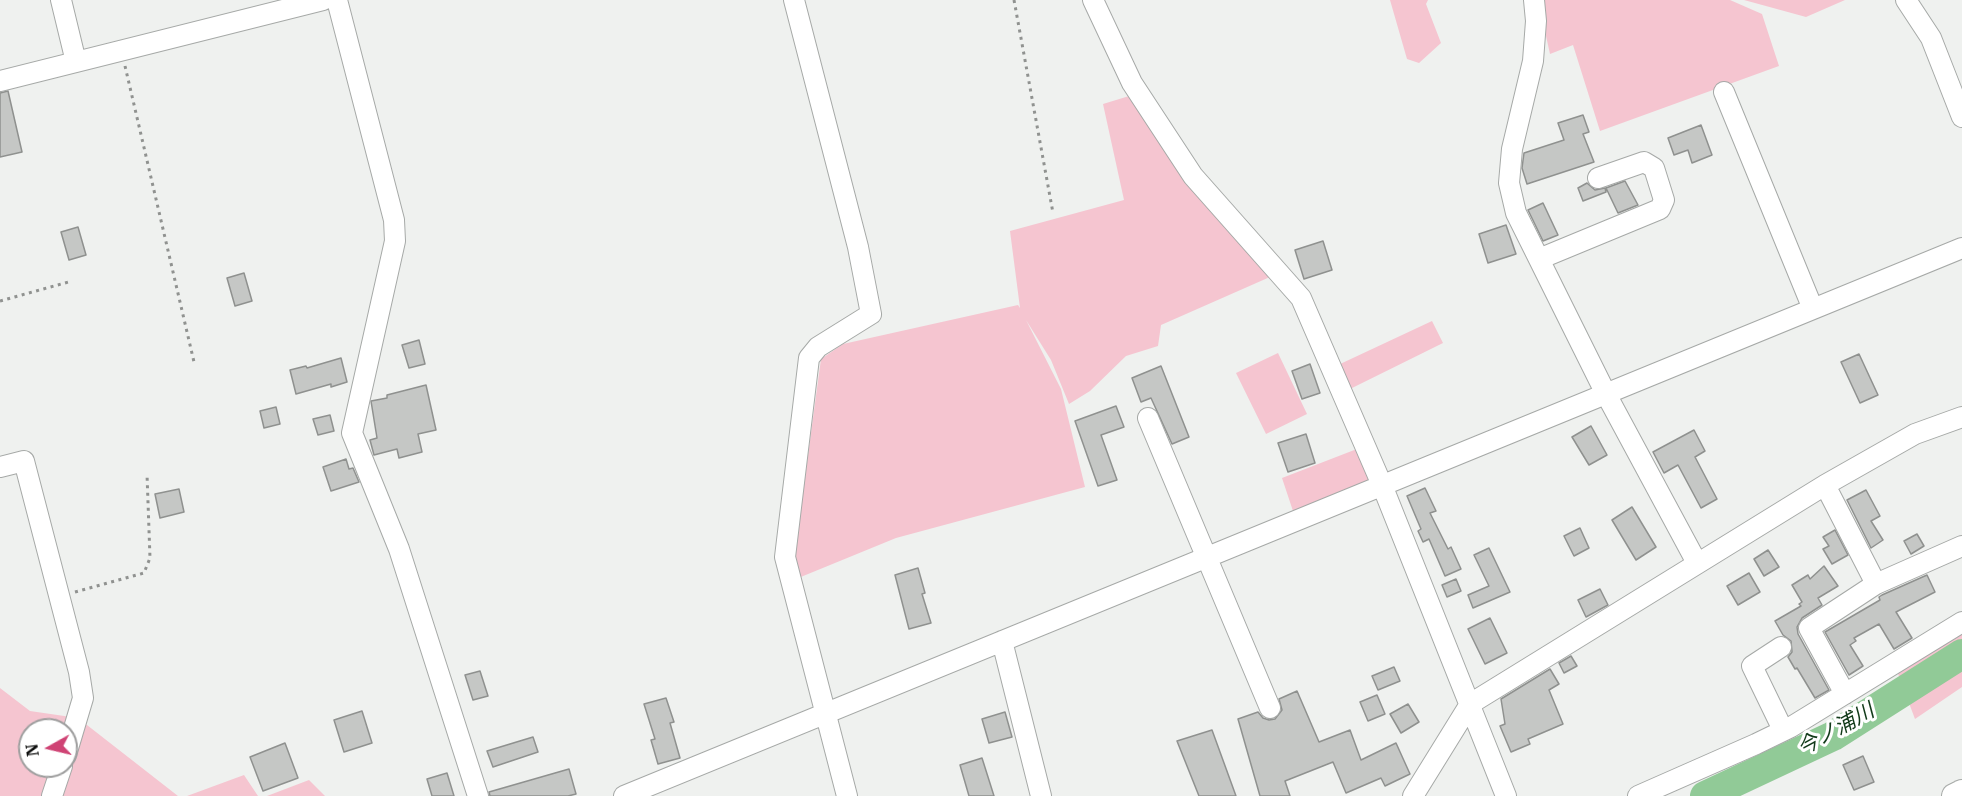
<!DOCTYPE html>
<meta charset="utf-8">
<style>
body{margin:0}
#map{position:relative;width:1962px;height:796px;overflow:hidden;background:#eff1ef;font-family:"IBM Plex Serif",serif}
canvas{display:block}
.north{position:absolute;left:18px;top:718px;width:60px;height:60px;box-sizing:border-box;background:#fff;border:2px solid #9e9e9e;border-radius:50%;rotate:262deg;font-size:16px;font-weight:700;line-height:24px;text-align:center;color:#0c0d0c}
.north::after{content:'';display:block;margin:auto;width:21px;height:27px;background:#cf4374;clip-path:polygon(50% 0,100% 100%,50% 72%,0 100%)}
</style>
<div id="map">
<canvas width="1962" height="796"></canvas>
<div class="north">N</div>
</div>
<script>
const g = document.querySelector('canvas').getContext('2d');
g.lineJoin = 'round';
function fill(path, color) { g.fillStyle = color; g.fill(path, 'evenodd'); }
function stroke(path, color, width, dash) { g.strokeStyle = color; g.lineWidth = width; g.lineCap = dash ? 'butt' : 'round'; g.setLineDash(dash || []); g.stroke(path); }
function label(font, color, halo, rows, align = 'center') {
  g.font = font + ' "IBM Plex Serif","Noto Sans JP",serif'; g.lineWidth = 6; g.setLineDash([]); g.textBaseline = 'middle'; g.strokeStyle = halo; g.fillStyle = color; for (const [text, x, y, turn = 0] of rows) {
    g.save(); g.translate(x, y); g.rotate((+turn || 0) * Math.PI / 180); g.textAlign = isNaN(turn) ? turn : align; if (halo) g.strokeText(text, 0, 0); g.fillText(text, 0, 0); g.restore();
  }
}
fill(new Path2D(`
 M1390 0H1428L1426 4 1441 43 1419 63 1407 59Z
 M1538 0H1730L1762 14 1779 66 1600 131 1573 45 1550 54Z
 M1744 0H1845L1806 17Z
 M1139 93 1279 273 1161 325 1158 346 1126 356 1090 391 1069 404 1051 360 1026 320 1061 389 1085 487 896 538 791 581 821 359 843 344 1018 305 1020 308 1010 231 1124 200 1103 104Z
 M1432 321 1443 343 1348 390 1338 365Z
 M1278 353 1307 414 1266 434 1236 373Z
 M1362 447 1378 484 1295 517 1282 478Z
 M1962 623V687L1915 719 1894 663Z
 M0 688 30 711 78 718 178 796H0ZM30 730H66V766H30Z
 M244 775 258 796H187Z
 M309 780 325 796H267Z`), '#f5c5d0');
stroke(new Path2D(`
 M1705 796 1833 736 1962 654`), '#91ca97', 30);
const building = new Path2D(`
 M8 91 22 152 0 157V93Z
 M1583 115 1589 132 1583 134 1594 162 1527 184 1522 168 1524 153 1564 140 1558 123Z
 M1701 125 1712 155 1692 163 1688 150 1674 155 1668 138Z
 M1625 181 1638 205 1618 213 1606 188Z
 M1587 183 1595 190 1605 188 1606 192 1583 201 1578 188Z
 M1543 203 1558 235 1543 241 1528 210Z
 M1506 225 1516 254 1488 263 1479 234Z
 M78 227 86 255 69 260 61 232Z
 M1323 241 1332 270 1304 279 1295 250Z
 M244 273 252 301 235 306 227 278Z
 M419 340 425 364 409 368 402 345Z
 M1859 354 1878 395 1860 403 1841 362Z
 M341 358 347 382 331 387V384L296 394 290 370 306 366 307 368Z
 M1310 364 1320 393 1302 399 1292 371Z
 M1161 366 1189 437 1172 444 1151 398 1141 402 1132 378Z
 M426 385 436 430 418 434 422 452 399 458 397 449 374 455 370 440 377 438 371 401 387 398V395Z
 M1116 406 1124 427 1101 435 1117 480 1098 486 1075 421Z
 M276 407 280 424 264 428 260 411Z
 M330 415 334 431 318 435 313 419Z
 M1591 426 1607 455 1589 465 1572 437Z
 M1694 430 1705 451 1695 457 1717 499 1701 508 1678 465 1664 473 1653 452Z
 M1306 434 1315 463 1288 472 1278 443Z
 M346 459 349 469 353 468 359 482 331 491 323 467Z
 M1425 488 1436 511 1430 513 1448 549 1451 547 1461 569 1445 576 1429 539 1423 542 1418 531 1421 529 1407 496Z
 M179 489 184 512 160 518 155 494Z
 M1866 490 1880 516 1871 521 1883 540 1871 548 1847 500Z
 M1632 507 1656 547 1636 560 1612 520Z
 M1580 528 1589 548 1574 556 1564 536Z
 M1835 530 1848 555 1832 564 1823 549 1829 546 1823 537Z
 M1917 534 1924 546 1911 554 1904 541Z
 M1489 548 1510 592 1473 608 1468 595 1489 586 1474 555Z
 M1768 550 1779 567 1764 576 1754 559Z
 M1824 566 1838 586 1818 598 1822 605 1802 618 1797 627 1798 634 1829 690 1815 698 1797 668 1795 669 1788 657 1792 652 1791 641 1783 635 1775 621 1801 606 1799 604 1802 602 1792 585 1808 575 1810 579Z
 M918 568 925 593 922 594 931 623 909 629 895 575Z
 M1749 573 1760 592 1738 605 1727 586Z
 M1927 575 1935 592 1896 612 1912 638 1894 649 1879 624 1854 638 1856 641 1850 645 1863 666 1849 675 1825 632 1880 600 1879 597 1882 595Z
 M1456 579 1461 591 1447 597 1442 585Z
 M1600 589 1608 605 1586 617 1578 600Z
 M1490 618 1507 653 1485 664 1468 629Z
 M1571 656 1577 666 1564 673 1559 663Z
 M1394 667 1400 681 1378 690 1372 676Z
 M1550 669 1559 684 1549 690 1563 724 1528 739 1530 744 1511 752 1500 726 1505 724 1501 699Z
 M480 671 488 696 473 700 465 675Z
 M1297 691 1319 742 1350 730 1361 760 1396 743 1410 774 1385 786 1381 778 1346 793 1333 762 1285 781 1290 796H1260L1238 719 1258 712 1263 718 1269 720 1275 719 1282 710 1279 699Z
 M1377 695 1385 714 1368 721 1360 702Z
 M666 698 674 722 670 723 680 758 658 764 651 740 655 739 644 704Z
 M1408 704 1419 722 1401 733 1390 714Z
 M362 711 372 743 344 752 334 720Z
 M1005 712 1012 737 989 743 982 719Z
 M1212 730 1236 796H1199L1177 741Z
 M533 737 538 752 493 767 487 751Z
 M285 743 298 778 263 791 250 757Z
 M1863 756 1874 782 1854 790 1843 765Z
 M982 758 994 796H969L960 765Z
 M569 769 576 794 568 796H490L489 792Z
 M447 773 454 796H432L427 779Z`);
fill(building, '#c5c7c5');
stroke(building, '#8f918f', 1.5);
const minor = new Path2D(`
 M61 0 76 62
 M337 0 394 220 395 241 352 433 399 549 478 796
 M794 0 858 247 871 314 818 347 809 358 785 557 847 796
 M1093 0 1132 83 1193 176 1301 298 1382 485 1506 796
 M1534 0 1536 21 1533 61 1512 149 1509 183 1516 213 1606 394 1697 563
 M1906 0 1931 38 1962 117
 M0 81 323 0
 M1724 92 1813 309
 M1539 259 1660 209 1664 200 1654 168 1644 162 1598 178
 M1148 418 1270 708
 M0 467 24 461 79 672 83 698 66 755
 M1825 485 1876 584
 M1002 641 1041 796
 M1781 647 1752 666 1783 730
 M1845 694 1809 628 1876 584 1962 546
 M52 796 62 766
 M624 796 1962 248
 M1413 796 1470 704 1825 485 1915 434 1962 417
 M1638 796 1756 744 1791 727 1962 622`);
const major = new Path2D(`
 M1954 796 1962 792`);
stroke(minor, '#a6a9a7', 22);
stroke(major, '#a6a9a7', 26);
stroke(new Path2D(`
 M1014 0 1053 213
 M125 66 194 362
 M0 301 72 281
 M75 592 144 573 150 558 147 474`), '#909290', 3, [3, 4.5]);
stroke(minor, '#fff', 20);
stroke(major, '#fff', 24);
label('italic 21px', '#113a19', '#fff', [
 ["今ノ浦川",1836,730,-29]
]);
</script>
